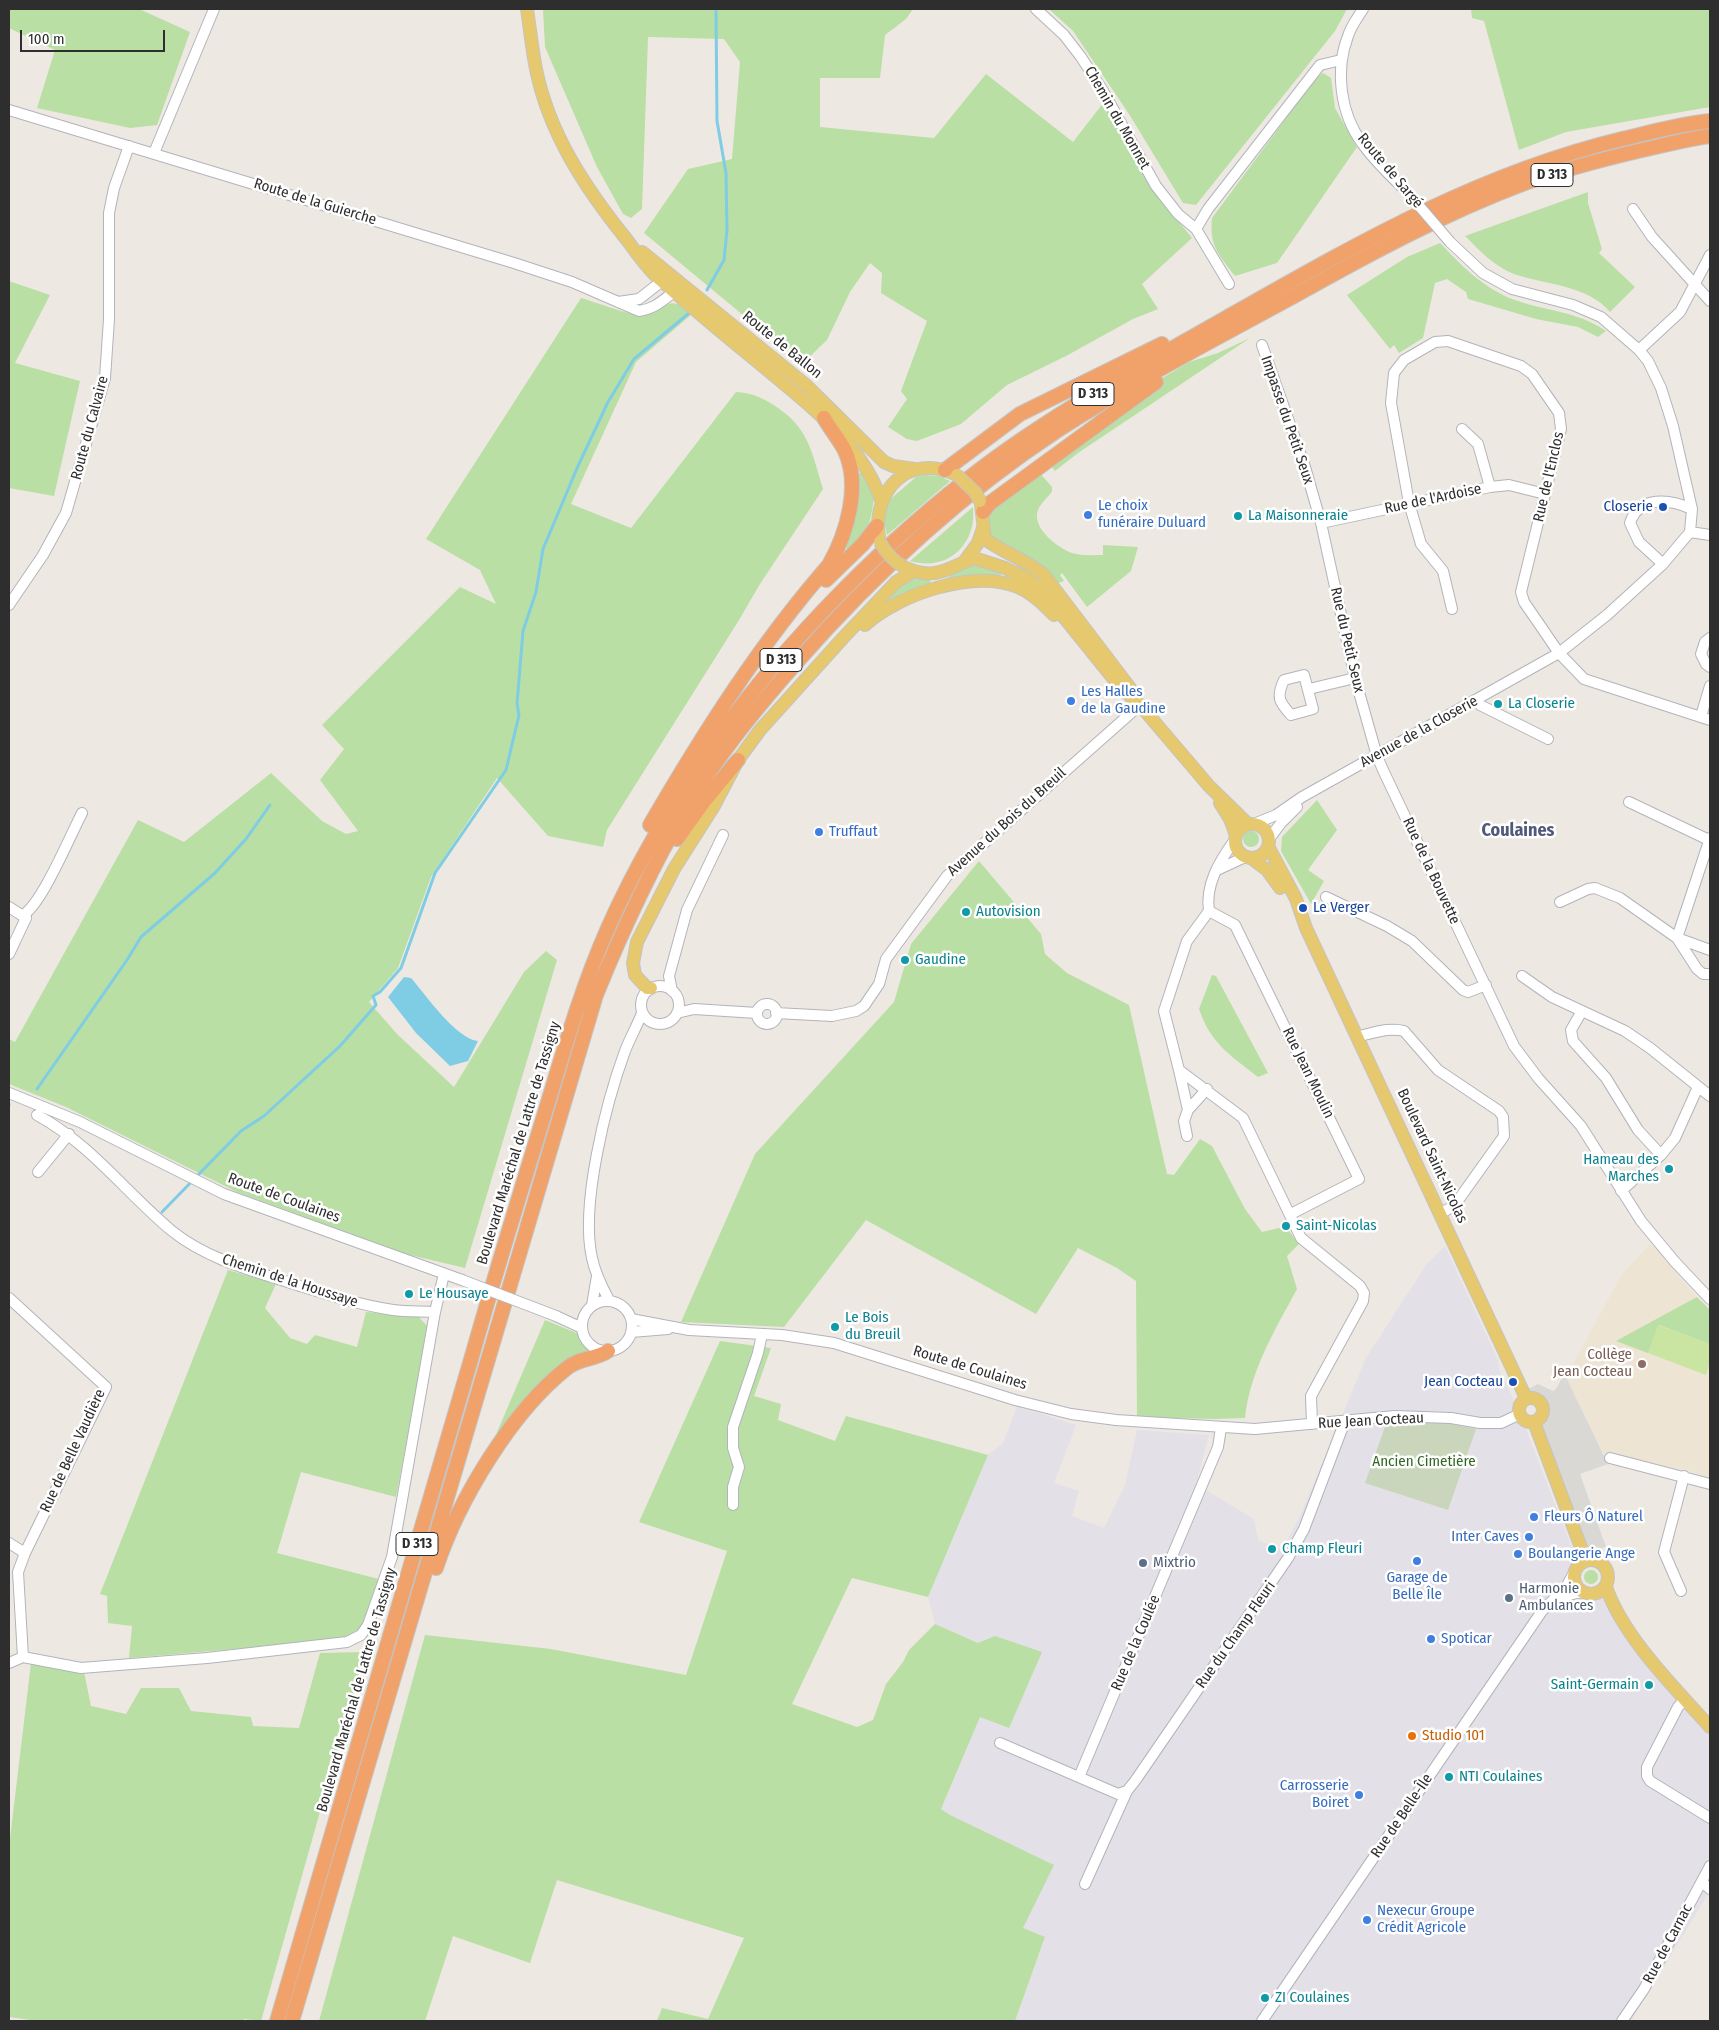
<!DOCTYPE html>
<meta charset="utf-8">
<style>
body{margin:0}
#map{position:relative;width:1719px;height:2030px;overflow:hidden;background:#eee8e2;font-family:"Fira Sans Condensed",sans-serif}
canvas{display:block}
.frame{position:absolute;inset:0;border:10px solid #2e2e2e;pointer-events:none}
.scale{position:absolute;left:20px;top:30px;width:145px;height:22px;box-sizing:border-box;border:2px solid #2e2e2e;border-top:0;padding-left:6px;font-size:15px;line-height:18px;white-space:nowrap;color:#2e2e2e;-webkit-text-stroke:4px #fff;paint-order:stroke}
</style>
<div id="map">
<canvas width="1719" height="2030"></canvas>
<div class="frame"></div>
<div class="scale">100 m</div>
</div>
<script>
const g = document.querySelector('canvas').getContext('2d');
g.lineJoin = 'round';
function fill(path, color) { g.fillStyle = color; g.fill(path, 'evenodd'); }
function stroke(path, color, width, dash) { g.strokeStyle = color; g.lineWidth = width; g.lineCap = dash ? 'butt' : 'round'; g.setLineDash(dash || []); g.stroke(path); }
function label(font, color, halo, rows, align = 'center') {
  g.font = font + ' "Fira Sans Condensed",sans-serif'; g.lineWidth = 5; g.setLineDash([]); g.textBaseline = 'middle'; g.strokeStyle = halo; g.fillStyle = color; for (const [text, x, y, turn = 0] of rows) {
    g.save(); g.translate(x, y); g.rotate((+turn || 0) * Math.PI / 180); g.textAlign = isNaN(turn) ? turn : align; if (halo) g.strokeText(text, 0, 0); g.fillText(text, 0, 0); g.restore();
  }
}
fill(new Path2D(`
 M1445 1246 1498 1360 1499 1369 1519 1411 1575 1556V1584L1587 1594 1601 1592 1710 1727V1891L1631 2021H1015L1045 1938 1022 1929 950 1815 941 1809 980 1717 978 1643 935 1624 928 1597 988 1455 1003 1443 1017 1406 1076 1425 1054 1483 1079 1491 1072 1516 1104 1528 1125 1485 1137 1430 1209 1435 1196 1484 1254 1519 1258 1540 1282 1550 1300 1516 1366 1358 1426 1265Z`), '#e3e1e7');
fill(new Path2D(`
 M1649 1245 1655 1246 1691 1291 1710 1310V1478L1689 1471 1603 1452 1566 1377 1622 1274Z`), '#ede4d3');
fill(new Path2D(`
 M9 9H139L190 32 157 125 130 128 37 108 55 50 9 28Z
 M543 9H913L906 19 885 35 880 78H820V127L934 138 986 74 1073 142 1104 102 1154 191 1192 238 1142 284 1158 309 1133 319 1066 356 1007 385 961 424 917 441 907 439 888 427 907 399 901 391 927 321 881 293 882 273 870 263 850 292 827 340 802 364 644 233 688 169 732 159 740 62 724 39 648 37 642 209 631 218 623 214 597 167 545 47Z
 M1049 9H1347L1335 31 1196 205 1183 203 1129 114 1073 31Z
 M1471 9H1710V107L1566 132 1519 150 1484 21 1472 18Z
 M1323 73 1331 78 1335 108 1357 147 1277 263 1235 276C1219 255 1209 246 1212 218L1316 78Z
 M1588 192V203L1602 249 1599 253 1635 287 1610 312C1588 285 1546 285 1514 274 1494 266 1480 251 1465 236Z
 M1440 243C1462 266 1482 287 1512 299 1544 311 1578 311 1606 331L1598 337 1578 327 1536 319 1468 299 1466 292 1447 279 1435 283 1423 338 1399 353 1394 345 1390 349 1347 295 1407 257Z
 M9 281 50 295 15 363 80 381 54 496 9 488Z
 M581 298C595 302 627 314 639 315 665 316 664 289 692 314L636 362 571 504 631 528 736 392C751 393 759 396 772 404 809 427 811 450 823 489L760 584 739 620 607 830 603 847 548 836 497 778 431 877 398 968 369 1002 398 1035 454 1087 524 972 546 951 557 960 465 1268 406 1254 237 1192 66 1107 9 1084V1039L15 1042 138 820 184 842 271 773 322 821 346 834 358 831 320 780 344 749 322 725 460 587 496 604 480 570 426 539Z
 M1250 338 1078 453 1055 471 1048 462 1144 389 1189 362 1218 353Z
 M1037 470 1052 487V491C1048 498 1038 505 1037 514 1035 530 1058 548 1072 553 1081 556 1094 555 1103 555V545L1138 547 1131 571 1087 607 1062 573 1060 575 1064 581 1053 585 985 539 990 503Z
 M858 473H862L875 492C871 517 871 531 850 548H846L844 545 856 476Z
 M924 475 939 476 950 481 887 535 884 521 887 502 916 477Z
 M973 507C977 545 947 572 910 561Z
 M974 558 1002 573 998 578 948 580 949 573Z
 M914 571 929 578 932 585 884 605 883 599Z
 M1317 800 1337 830 1308 870 1324 881 1311 904 1281 851 1282 837Z
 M1243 839a8 8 0 1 1 16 0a8 8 0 1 1-16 0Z
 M979 861 1041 934 1045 954 1067 973 1129 1005 1167 1174 1174 1175 1200 1139 1212 1146 1245 1209 1262 1232 1279 1228 1284 1232 1289 1231 1299 1244 1287 1256 1297 1289C1275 1330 1250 1371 1245 1418L1214 1419 1137 1417 1136 1281 1117 1268 1078 1248 1036 1314 866 1220 784 1327 681 1322 755 1154 894 1002 911 944Z
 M1212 975 1216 976 1268 1073 1258 1077C1230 1055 1211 1044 1199 1009Z
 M228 1270 276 1284 265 1308 290 1338 307 1344 315 1335 357 1347 366 1312 418 1316 428 1327 396 1497 301 1472 277 1553 379 1579 361 1628 341 1640 129 1658 132 1626 108 1623 107 1596 100 1594Z
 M1697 1297 1710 1310V1344L1659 1325 1648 1353 1616 1341Z
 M545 1320 579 1334 593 1350 584 1355 486 1458Z
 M720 1341 771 1348 754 1396 781 1404 778 1420 835 1441 846 1416 988 1455 928 1597 852 1578 792 1704 857 1727 873 1720 886 1684 903 1662 909 1650 935 1624 978 1643 995 1636 1042 1652 1009 1728 980 1717 941 1809 950 1815 1054 1865 1023 1928 1045 1937 1015 2021H657L662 2008 708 2019 744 1938 557 1880 530 1963 453 1936 425 2021H319L425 1635 551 1649 686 1675 727 1551 639 1522Z
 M1584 1577a7 7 0 1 1 14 0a7 7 0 1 1-14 0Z
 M365 1652 261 2021 244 2019 243 2021H38L9 2017V1847L31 1663 84 1672 91 1706 126 1714 141 1688H179L191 1711 251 1717 253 1726 299 1728 320 1653Z`), '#b9dfa4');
fill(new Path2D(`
 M1407 1420 1411 1424H1418L1422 1421 1444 1422 1476 1429 1448 1510 1365 1483 1387 1421Z`), '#c9d6bb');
fill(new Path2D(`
 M1658 1325 1710 1344V1362L1706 1375 1648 1353Z`), '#c9e5a1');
fill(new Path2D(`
 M1563 1376 1566 1377 1608 1464 1580 1474 1606 1547 1583 1553 1534 1422 1542 1416 1543 1405 1528 1389 1538 1384 1553 1391 1556 1389Z`), '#dad8d5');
fill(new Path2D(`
 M404 977 411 978C425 994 456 1039 478 1041L468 1061 450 1066 416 1033 388 997Z`), '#7fcce5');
stroke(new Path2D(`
 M707 290 724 260 727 230 726 173 717 121 716 9
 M37 1089 127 960 141 937 215 873 246 839 270 805
 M9 1105V1104
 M162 1212 241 1131 264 1116 340 1046 376 1005 373 996 380 992 401 968 435 873 506 770 519 715 517 704 523 631 536 592 543 549 578 466 608 402 634 359 689 313`), '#7fcce5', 3);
const minor = new Path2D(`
 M1036 9 1064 35 1081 57 1103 91 1156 186 1178 214 1196 229 1229 284
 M1363 9C1358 17 1351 26 1348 36 1335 70 1340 113 1362 143 1375 162 1393 178 1409 194
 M9 110 514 263 572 282 639 311C654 309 662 301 674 292L675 286
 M154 153 214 9
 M1633 209 1652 237 1710 301
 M1196 229 1208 209 1320 65 1341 60
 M618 302 639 299 662 281H668
 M1262 345 1305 467 1321 523 1355 678 1377 756 1383 770 1514 1046 1538 1078 1581 1126 1641 1221 1675 1262 1710 1299
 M1639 350 1680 312 1710 255
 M1462 429 1478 444 1490 487
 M1321 523 1490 487 1509 485 1545 494
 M1690 532 1710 535
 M1663 564 1639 542 1630 523C1639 495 1670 499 1692 509
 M9 605 43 555 66 513 105 378 109 319V213L114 188 129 146
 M1452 609 1443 571 1421 544 1409 503 1391 403 1394 373 1404 360 1435 342 1448 341 1521 366 1532 374 1559 413 1561 429 1521 592 1524 602 1559 653 1584 679 1710 720
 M1710 638 1705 642 1701 654 1706 664 1710 667
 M1304 675 1313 709 1291 715C1279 702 1276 697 1284 680Z
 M1309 689 1355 678
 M1477 700 1480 705 1548 739
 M1701 716 1710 686
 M1629 802 1709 840
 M1254 824 1276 815 1302 797 1559 653 1607 615 1663 564 1690 532 1692 509 1673 426 1661 388 1648 361 1639 350 1601 317 1573 305 1512 289 1483 273 1450 242
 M1269 839 1281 823 1297 807
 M1234 841C1219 862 1205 885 1209 911L1187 941 1164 1011 1179 1070 1243 1118 1301 1238 1360 1286 1364 1293 1363 1301 1311 1396 1312 1424
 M1217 870 1245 857
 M1326 897 1387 926 1412 941 1463 990 1468 992 1486 985
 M1560 902 1588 889 1595 888 1620 898 1677 938 1710 950
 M9 907 26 918 9 954
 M1209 911 1235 925 1359 1179 1291 1214
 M23 915C42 904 70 836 82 813
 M1677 938 1710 838
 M1677 938 1697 969 1703 974H1710
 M1522 976 1552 997 1625 1031 1650 1048 1710 1096
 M641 1005a19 19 0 1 1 38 0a19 19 0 1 1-38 0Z
 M672 991 669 976 687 910 723 835
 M757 1014a10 10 0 1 1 20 0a10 10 0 1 1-20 0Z
 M1582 1011 1571 1030 1573 1041 1606 1078 1638 1130 1661 1155
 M677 1013 694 1009 757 1013
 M776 1013 832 1016 856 1011 864 1006 879 984 886 959 947 876 1140 705
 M1359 1036C1374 1033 1389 1027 1404 1031L1438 1070 1499 1111 1503 1117 1504 1136 1454 1206 1441 1213
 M1179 1070 1188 1110 1207 1089
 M9 1093 80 1122 224 1194 462 1280
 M37 1115C92 1145 125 1192 172 1231 208 1260 254 1271 297 1285 329 1295 360 1305 393 1310 407 1312 421 1311 435 1312L444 1274
 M1187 1136 1184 1121 1188 1110
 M38 1172 69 1134
 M1621 1191 1661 1155 1675 1138 1698 1087
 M9 1298 106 1387 25 1553 18 1572 23 1657
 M609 1300C602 1287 595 1273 592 1258 580 1205 606 1103 625 1051 630 1038 637 1026 642 1013
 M582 1326a25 25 0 1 1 50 0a25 25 0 1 1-50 0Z
 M592 1305 597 1276
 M556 1316 582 1328
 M631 1319 689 1330 782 1335 834 1343 1015 1400 1071 1414 1116 1420 1255 1429 1395 1416 1451 1418 1480 1423H1501L1520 1414
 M631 1332 668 1329
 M1610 1458 1710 1484
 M733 1505V1487L739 1467 733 1448V1427L758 1353 762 1334
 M9 1543 25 1553
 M1681 1591 1664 1552 1684 1476
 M1556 1602 1569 1595 1582 1592
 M9 1663 23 1657 81 1668 207 1658 347 1642 361 1635 368 1625 392 1557 435 1312
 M1685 1699 1678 1707 1647 1767V1776L1650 1781 1710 1818
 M1000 1743 1118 1794 1127 1791 1135 1781 1288 1558 1304 1529 1345 1421
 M1079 1777 1218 1447 1221 1428
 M1702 1882 1710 1889
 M1085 1884 1127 1791
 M1262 2021 1542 1611 1566 1587 1574 1573
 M1622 2021 1644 1989 1710 1866`);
const major = new Path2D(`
 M527 9C530 29 532 49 536 69 549 134 586 189 627 240 636 252 644 264 655 275 691 307 727 337 764 367 809 405 861 442 881 500
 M642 252 807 386 884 462 893 466 915 469
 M981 504 985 539C1004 553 1026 560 1044 575L1130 688
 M879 537C872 490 908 453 955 474
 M964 562 978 543 983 528
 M906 568C936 581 948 568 974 558L1005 568 1028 579 1042 590 1121 688 1140 705 1209 786 1248 824
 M865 625C899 594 973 569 1018 587 1032 593 1043 604 1054 615
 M1220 803 1230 819 1236 835
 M1235 841a17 17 0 1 1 34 0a17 17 0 1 1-34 0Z
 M1268 846 1296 899 1306 928 1526 1398
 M1251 858 1267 870 1280 888
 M651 988H647L635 975 633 963 637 942 674 869 714 806 738 760 760 730 843 638 896 582 914 571
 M1519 1410a12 12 0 1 1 24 0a12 12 0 1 1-24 0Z
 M1534 1422 1586 1561
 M1574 1577a17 17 0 1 1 34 0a17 17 0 1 1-34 0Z
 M1606 1587C1624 1638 1674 1687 1710 1727`);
const highway = new Path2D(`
 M945 470 1020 414 1162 344
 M983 512 990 503 1156 382
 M826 580 863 544 877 526
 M650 825C703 734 760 644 829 565 847 533 861 486 845 451 839 439 830 429 824 418
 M677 839 705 800 738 760
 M436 1568C458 1501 511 1412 567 1368 580 1357 595 1360 608 1351
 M277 2021C342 1800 407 1578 472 1356 494 1278 518 1200 542 1122 562 1057 580 991 608 928 637 862 675 799 717 739 788 639 887 539 986 465 1061 409 1145 364 1226 318 1355 245 1477 174 1622 139 1652 132 1680 124 1710 121
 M292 2021 596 995C622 931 650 870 685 810 716 757 755 710 795 664 873 575 959 495 1058 430 1134 381 1215 339 1294 296 1369 254 1445 213 1525 183 1562 170 1600 160 1638 151 1662 146 1686 139 1710 136`);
stroke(minor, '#b2b4bc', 12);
stroke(major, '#c4c4c4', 14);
stroke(highway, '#c4c4c4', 16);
stroke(minor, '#fff', 10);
stroke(major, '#e6c86f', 12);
stroke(highway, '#f1a26a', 14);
const minorBridge = new Path2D(`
 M1409 194 1450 242
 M462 1280 556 1316`);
const majorBridge = new Path2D(`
 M957 475 975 492 980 501
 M880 542C886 553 893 561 904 567`);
stroke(minorBridge, '#b2b4bc', 12, []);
stroke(majorBridge, '#c4c4c4', 14, []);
stroke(minorBridge, '#fff', 10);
stroke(majorBridge, '#e6c86f', 12);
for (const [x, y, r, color] of [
 [1663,507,5,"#1a4fb4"],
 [1088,515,5,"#3f7fe0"],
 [1238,516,5,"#0f9aa8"],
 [1071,701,5,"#3f7fe0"],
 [1498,704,5,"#0f9aa8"],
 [819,832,5,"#3f7fe0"],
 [1303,908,5,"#1a4fb4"],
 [966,912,5,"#0f9aa8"],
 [905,960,5,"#0f9aa8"],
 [1669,1169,5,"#0f9aa8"],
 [1286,1226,5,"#0f9aa8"],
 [409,1294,5,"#0f9aa8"],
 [835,1327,5,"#0f9aa8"],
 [1642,1364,5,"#8d6e63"],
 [1513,1382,5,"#1a4fb4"],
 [1534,1517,5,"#3f7fe0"],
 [1529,1537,5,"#3f7fe0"],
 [1272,1549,5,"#0f9aa8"],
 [1518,1554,5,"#3f7fe0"],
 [1417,1561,5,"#3f7fe0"],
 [1143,1563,5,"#5c6f8a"],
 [1509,1598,5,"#5c6f8a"],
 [1431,1639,5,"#3f7fe0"],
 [1649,1685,5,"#0f9aa8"],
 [1412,1736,5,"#e8710a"],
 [1449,1777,5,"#0f9aa8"],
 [1359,1795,5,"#3f7fe0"],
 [1367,1920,5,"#3f7fe0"],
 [1265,1998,5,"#0f9aa8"]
]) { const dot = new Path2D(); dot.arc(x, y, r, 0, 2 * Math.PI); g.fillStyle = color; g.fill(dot); stroke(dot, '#fff', 2); }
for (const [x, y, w] of [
 [1552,175,42],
 [1093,394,42],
 [781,660,42],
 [417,1544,42]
]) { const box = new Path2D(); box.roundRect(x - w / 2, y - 11.5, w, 23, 4); g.fillStyle = '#fff'; g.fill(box); stroke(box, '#2e2e2e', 1); }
label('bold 14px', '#2e2e2e', null, [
 ["D 313",1552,175],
 ["D 313",1093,394],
 ["D 313",781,660],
 ["D 313",417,1544]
]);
label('15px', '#2e2e2e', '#fff', [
 ["Chemin du Monnet",1117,118,60],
 ["Route de Sargé",1390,171,50],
 ["Route de la Guierche",315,202,17],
 ["Route de Ballon",782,345,39],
 ["Impasse du Petit Seux",1287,420,71],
 ["Route du Calvaire",90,428,-75],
 ["Rue de l'Enclos",1549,477,-77],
 ["Rue de l'Ardoise",1433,499,-12],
 ["Rue du Petit Seux",1347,640,77],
 ["Avenue de la Closerie",1419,732,-29],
 ["Avenue du Bois du Breuil",1007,822,-42],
 ["Rue de la Bouvette",1431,871,65],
 ["Rue Jean Moulin",1308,1073,64],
 ["Boulevard Maréchal de Lattre de Tassigny",519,1143,-73],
 ["Boulevard Saint-Nicolas",1432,1156,65],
 ["Route de Coulaines",284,1198,20],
 ["Chemin de la Houssaye",290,1281,18],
 ["Route de Coulaines",970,1368,17],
 ["Rue Jean Cocteau",1371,1421,-3],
 ["Rue de Belle Vaudière",73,1451,-65],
 ["Rue du Champ Fleuri",1236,1635,-55],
 ["Rue de la Coulée",1136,1643,-67],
 ["Boulevard Maréchal de Lattre de Tassigny",357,1690,-74],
 ["Rue de Belle-Île",1402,1816,-56],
 ["Rue de Carnac",1668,1944,-62]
]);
label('15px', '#366cbe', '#fff', [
 ["Le choix",1098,506],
 ["funéraire Duluard",1098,523],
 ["Les Halles",1081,692],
 ["de la Gaudine",1081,709],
 ["Truffaut",829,832],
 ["Fleurs Ô Naturel",1544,1517],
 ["Inter Caves",1519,1537,"right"],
 ["Boulangerie Ange",1528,1554],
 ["Garage de",1417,1578,"center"],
 ["Belle Île",1417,1595,"center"],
 ["Spoticar",1441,1639],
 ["Carrosserie",1349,1786,"right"],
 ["Boiret",1349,1803,"right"],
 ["Nexecur Groupe",1377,1911],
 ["Crédit Agricole",1377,1928]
], 'left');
label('15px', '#164399', '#fff', [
 ["Closerie",1653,507],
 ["Le Verger",1313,908,"left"],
 ["Jean Cocteau",1503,1382]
], 'right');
label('15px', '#0d838f', '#fff', [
 ["La Maisonneraie",1248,516],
 ["La Closerie",1508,704],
 ["Autovision",976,912],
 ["Gaudine",915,960],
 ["Hameau des",1659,1160,"right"],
 ["Marches",1659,1177,"right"],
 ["Saint-Nicolas",1296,1226],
 ["Le Housaye",419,1294],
 ["Le Bois",845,1318],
 ["du Breuil",845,1335],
 ["Champ Fleuri",1282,1549],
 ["Saint-Germain",1639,1685,"right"],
 ["NTI Coulaines",1459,1777],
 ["ZI Coulaines",1275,1998]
], 'left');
label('15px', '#785e54', '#fff', [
 ["Collège",1632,1355],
 ["Jean Cocteau",1632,1372]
], 'right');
label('15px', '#326722', '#fff', [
 ["Ancien Cimetière",1424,1462]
]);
label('15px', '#4e5e75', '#fff', [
 ["Mixtrio",1153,1563],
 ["Harmonie",1519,1589],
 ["Ambulances",1519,1606]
], 'left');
label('15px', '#c56008', '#fff', [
 ["Studio 101",1422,1736]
], 'left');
label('bold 18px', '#515a7b', '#fff', [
 ["Coulaines",1518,831]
]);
</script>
